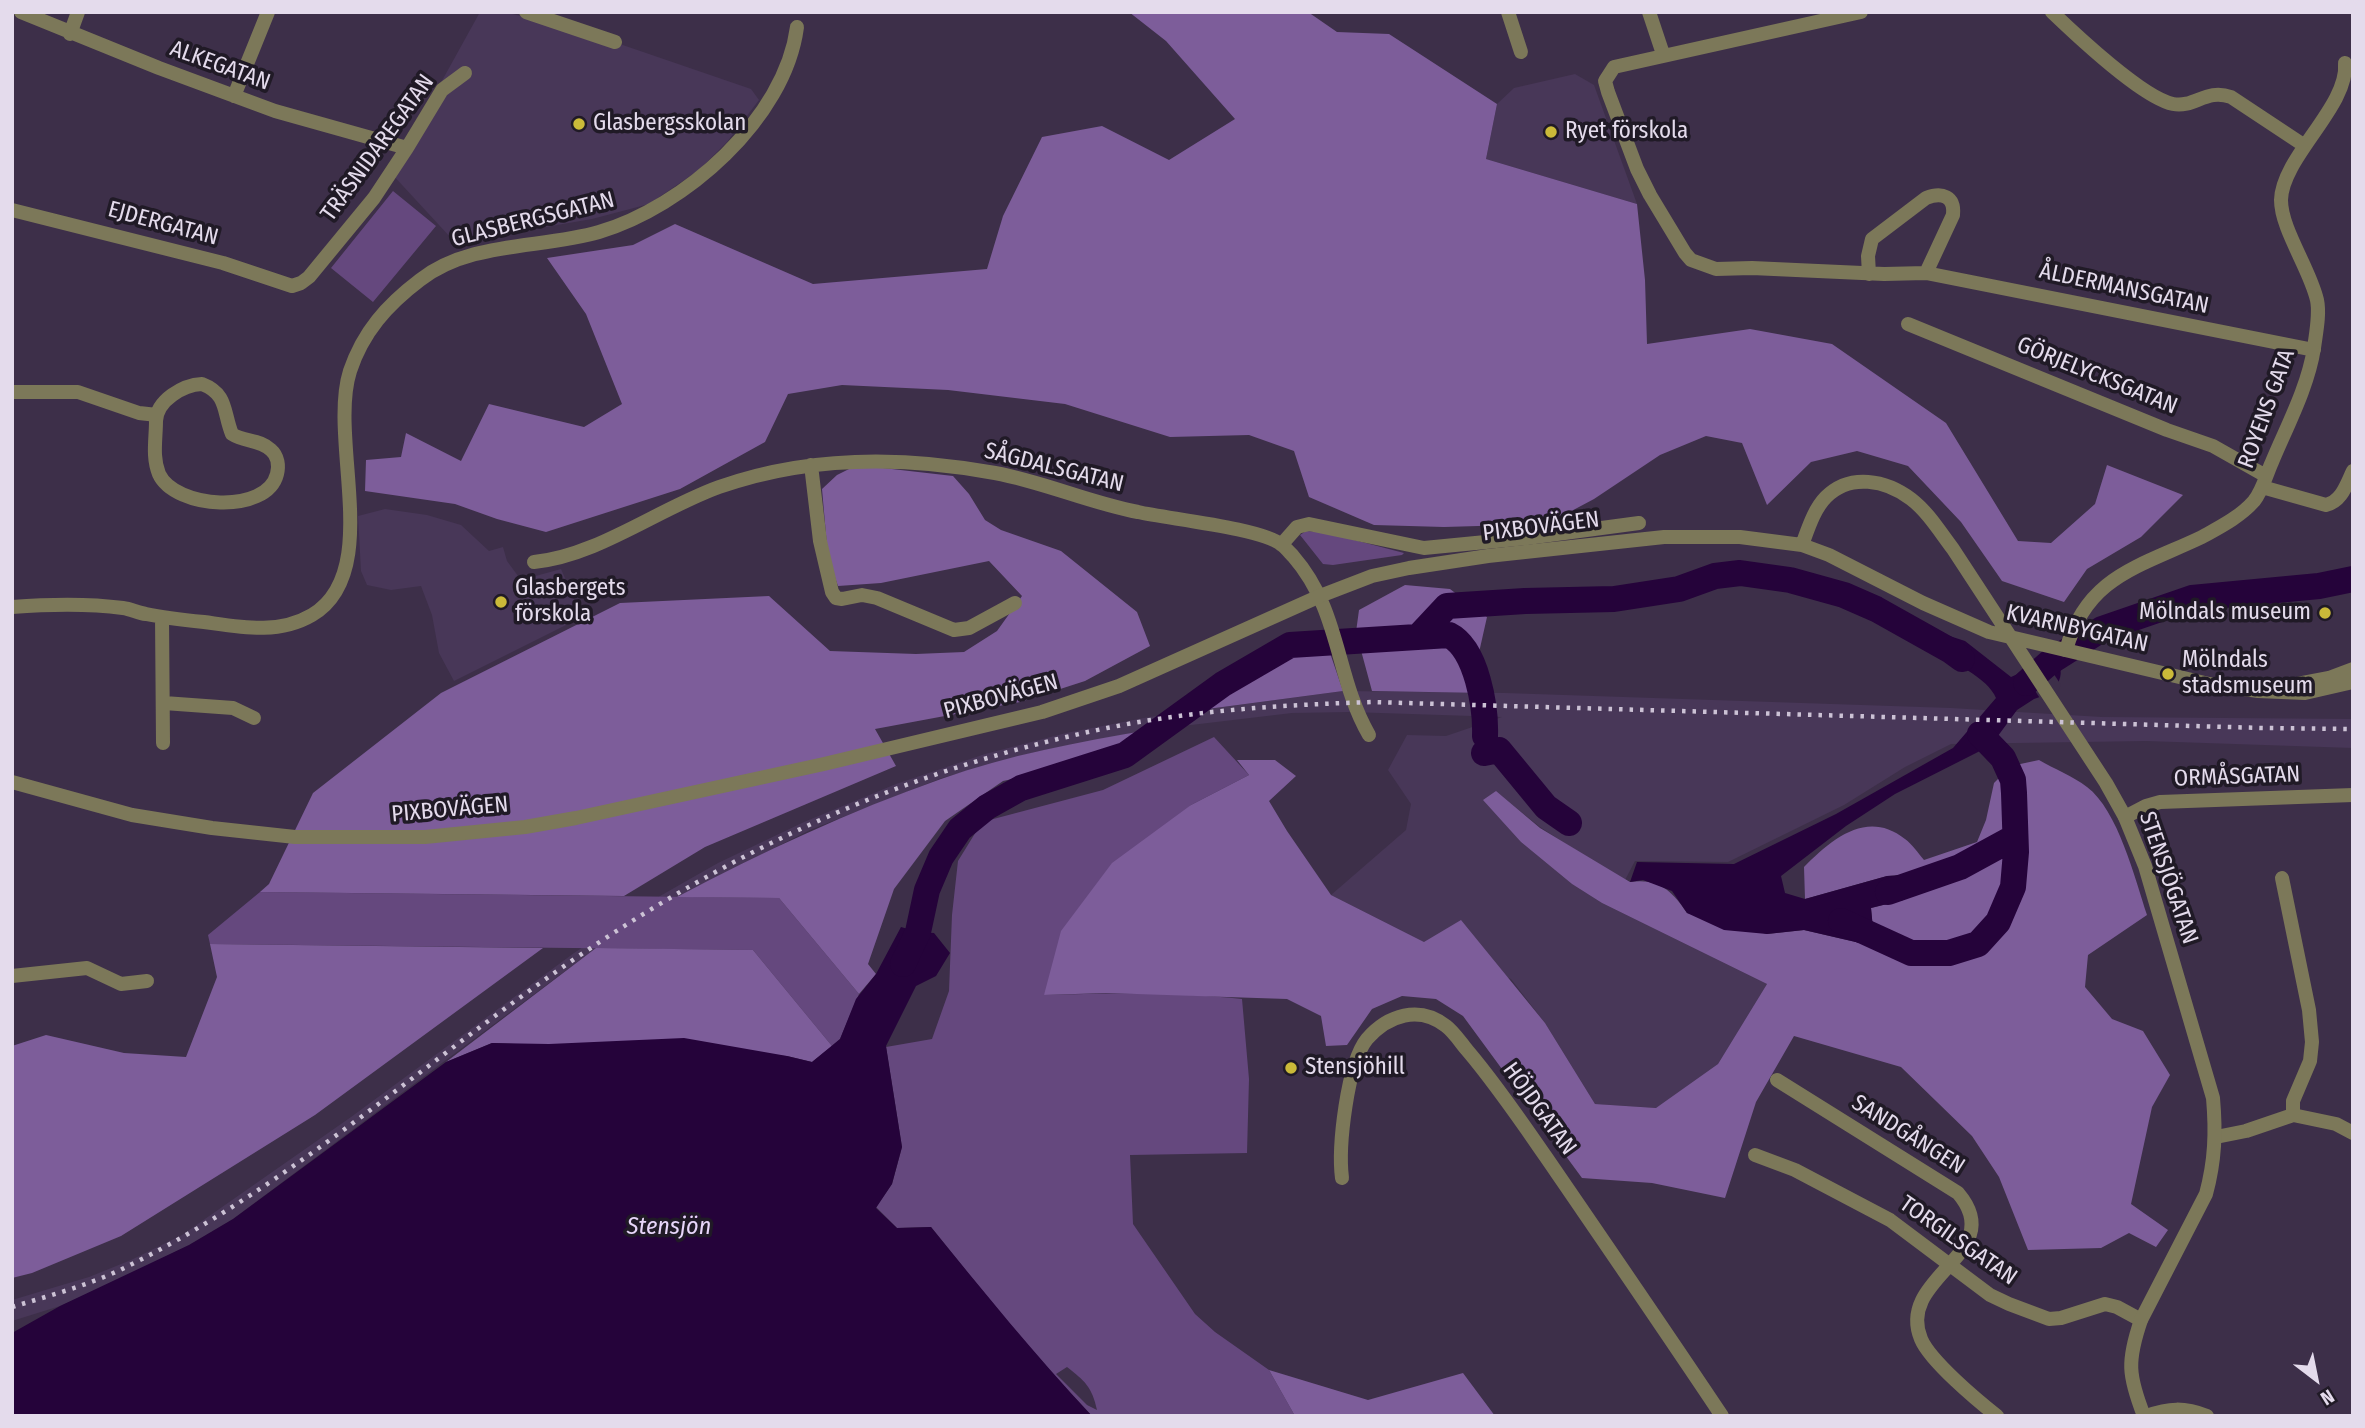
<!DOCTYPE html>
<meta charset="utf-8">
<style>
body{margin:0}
#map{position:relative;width:2365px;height:1428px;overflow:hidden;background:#3d2f49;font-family:"Fira Sans Condensed",sans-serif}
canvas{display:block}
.frame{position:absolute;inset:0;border:14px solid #e4dbec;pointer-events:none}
.north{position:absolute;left:2281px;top:1344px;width:70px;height:70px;-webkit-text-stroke:5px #201a26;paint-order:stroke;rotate:148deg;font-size:19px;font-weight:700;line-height:28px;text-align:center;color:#e4dbec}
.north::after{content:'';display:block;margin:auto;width:24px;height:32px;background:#e4dbec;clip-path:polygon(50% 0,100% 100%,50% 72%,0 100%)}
</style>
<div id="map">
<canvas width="2365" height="1428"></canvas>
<div class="frame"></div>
<div class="north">N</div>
</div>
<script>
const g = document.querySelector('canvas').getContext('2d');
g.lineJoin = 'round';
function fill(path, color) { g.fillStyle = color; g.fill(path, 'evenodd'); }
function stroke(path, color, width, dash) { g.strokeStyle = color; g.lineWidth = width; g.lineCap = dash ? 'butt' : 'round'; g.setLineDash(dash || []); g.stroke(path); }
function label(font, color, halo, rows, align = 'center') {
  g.font = font + ' "Fira Sans Condensed",sans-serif'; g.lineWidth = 7; g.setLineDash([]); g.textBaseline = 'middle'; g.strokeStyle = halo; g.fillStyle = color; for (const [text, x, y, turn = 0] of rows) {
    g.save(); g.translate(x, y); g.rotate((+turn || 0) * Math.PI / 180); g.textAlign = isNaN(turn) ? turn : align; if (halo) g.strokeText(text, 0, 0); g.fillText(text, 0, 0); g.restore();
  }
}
fill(new Path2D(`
 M480 12H504L579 30 751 89 759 100 727 142 699 170 649 204 592 219 534 229 451 238 391 173Z
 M1575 74 1594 85 1637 204 1486 159 1497 104 1514 88Z
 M385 509 427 515 461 525 489 551 503 547 507 561 521 580 561 569 582 617 454 681 439 653 432 615 421 586 391 590 367 585 361 571 358 516Z
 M1343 691 1505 693 1951 708 2102 717 2353 719V748L2146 741 1951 744 1905 767 1844 805 1728 862 1635 861 1624 882 1540 827 1495 791 1521 842 1572 884 1602 903 1767 984 1718 1064 1657 1108 1595 1104 1545 1023 1511 979 1424 942 1331 895 1406 830 1411 804 1388 770 1407 735 1446 736 1502 717 1350 712 1292 713 1149 730 1035 752 942 778 810 830 677 897 596 948 233 1219 189 1245 117 1281 60 1306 12 1321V1300L89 1277 131 1260 182 1235 351 1117 574 953 660 896 718 863 804 822 896 784 985 754 1066 733 1149 717Z`), '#483758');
fill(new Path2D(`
 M393 191 436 226 373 302 331 268Z
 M1306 531 1324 532 1404 553 1402 555 1333 565 1323 564 1300 535Z
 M1214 737 1249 775 1191 805 1044 995C1110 993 1177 992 1242 999L1249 1079 1247 1153 1130 1155 1133 1224 1195 1314 1215 1332 1269 1370 1295 1416H1092C1035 1356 983 1292 931 1227L897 1228 876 1207 892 1184 902 1147 886 1047 932 1039 949 991 952 915 958 861 982 822 1103 790ZM1067 1367C1085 1381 1092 1387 1097 1410L1087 1405 1056 1374Z
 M260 892 779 898 859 994 840 1039 832 1046 753 950 210 944 208 935Z`), '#65487e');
fill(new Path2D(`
 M1129 12H1308L1337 32 1389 34 1497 104 1486 159 1637 204 1645 280 1647 344 1750 329 1832 344 1946 423 2018 541 2051 543 2095 504 2107 465 2183 495 2141 537 2087 569 2064 602 2002 581 1961 522 1908 466 1857 451 1811 462 1767 505 1742 443 1706 436 1660 455 1594 499 1547 524 1444 527 1374 525 1309 497 1294 451 1249 435 1170 437 1065 404 948 390 842 385 788 394 765 442 680 489 546 532 497 519 455 504 365 491 366 460 401 457 406 433 461 461 489 404 584 427 622 404 586 314 547 258 633 245 675 224 813 284 987 269 1003 216 1042 137 1102 126 1169 160 1235 119 1166 41Z
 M857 465 953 476 969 494 985 520 1001 530 1061 551 1137 612 1150 646 1085 681 1020 702 875 729 896 766 705 847 624 896 260 892 269 884 313 793 441 693 620 603 769 596 830 651 916 654 964 652 997 631 1022 596 989 561 881 583 838 586 828 557 822 489 837 475Z
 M1405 585 1450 589 1487 617 1478 657 1485 693 1372 691 1356 632 1359 610Z
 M1329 650 1343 691 1200 710 1231 686 1291 656Z
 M1149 730 1119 752 1075 765 1003 781 945 821 894 889 868 964 876 974 859 994 779 898 677 897C762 852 850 811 941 779 1008 755 1079 742 1149 730Z
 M1237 760H1275L1296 776 1269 801 1287 831 1331 895 1424 942 1461 920 1545 1023 1595 1104 1656 1108 1718 1064 1767 984 1602 903 1572 884 1521 842 1483 800 1496 791 1540 828 1630 882C1659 878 1672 891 1687 913L1767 934 1804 930 1860 943 1874 939 1871 908 1903 900 1921 888 1920 874 1887 876 1805 899 1804 867C1832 839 1867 809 1905 839 1912 844 1918 853 1924 860L1977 842 1986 820 1994 783 2011 766 2039 760C2054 769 2073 776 2087 787 2118 810 2135 879 2147 915L2088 955 2085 987 2112 1019 2143 1031 2170 1075 2152 1107 2131 1204 2168 1230 2156 1247 2129 1233 2101 1248 2028 1250 1999 1177 1972 1136 1901 1067 1794 1036 1756 1102 1725 1198 1652 1183 1582 1178 1463 1016 1436 999 1402 996 1372 1009 1347 1045 1326 1046 1321 1016 1287 999 1106 993 1044 995 1061 931 1112 863 1191 805 1249 775Z
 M210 944 543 948 315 1115 121 1236 32 1273 12 1278V1046L46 1035 124 1053 186 1057 217 977Z
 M596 948 753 950 832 1046 812 1062 787 1056 492 1043 446 1062Z
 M1269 1370 1368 1400 1463 1373 1495 1416H1295Z`), '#7d5d9a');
fill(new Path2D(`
 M1931 630 1965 641 2011 677 2049 660 2058 662C2064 674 2059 681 2054 692L2034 699 2017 710 1995 740 1978 752 1895 794 1846 826 1781 876 1785 893 1805 899 1887 876 1920 874 1922 888 1903 900 1871 908 1874 939 1860 943 1804 930 1767 934 1724 930 1687 913 1672 891 1643 880 1630 882 1637 862 1734 864 1836 814 1953 748 1996 698C1988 678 1951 661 1933 650Z
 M901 927 918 932 934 933 950 953 936 976 916 986 886 1046 902 1147 892 1184 876 1208 897 1228 931 1227C983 1291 1035 1355 1092 1416H12V1333L60 1306 189 1245 233 1219 446 1062 492 1043 549 1044 684 1038 787 1056 812 1062 840 1039 856 999 876 974Z`), '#25033a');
fill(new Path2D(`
 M2044 659 2061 685 2056 695 2041 700 2021 669Z`), '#3d2f49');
stroke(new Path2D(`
 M1418 637 1447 606 1525 601 1614 599 1679 589 1715 576 1740 573 1790 580 1844 595 1876 609 1951 651 1962 659
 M2026 683 2050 662 2102 629 2192 598 2319 586 2353 579
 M1484 753 1499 750 1546 807 1569 823
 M1888 892 1960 867 2015 837
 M1841 921 1911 953H1949L1978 944 1998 922 2013 887 2016 852 2014 793 2013 780 2003 758 1980 734
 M903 964 918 932 927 890 941 857 960 829 987 807 1021 788 1125 755 1223 684 1290 645 1449 635C1477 649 1486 708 1485 736`), '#25033a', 26);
stroke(new Path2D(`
 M21 12 159 68 275 111 407 148
 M526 12 615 42
 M1508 12 1521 52
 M1649 12 1663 54
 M1861 12 1614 67 1605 81 1608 92 1637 169 1650 195 1685 253 1691 260 1716 269 1752 268 1884 274 1926 273 2314 350
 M2052 12C2076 35 2143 98 2173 104 2195 108 2206 88 2231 97L2305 146
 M70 34 78 12
 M234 96 268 12
 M12 210 223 263 292 286 301 283 309 277 374 198 407 148 442 90 465 73
 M1869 274 1868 256 1872 239 1926 198C1942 192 1955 196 1953 215L1926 273
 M1908 324 2167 430 2213 446 2266 476
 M202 384C228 394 223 412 232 434 244 442 260 439 271 450 278 456 279 466 277 474 267 515 175 509 159 474 152 457 156 439 156 421 157 400 183 385 202 384Z
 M12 392H78L139 413 157 415
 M811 465 820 541 832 592 836 598 842 599 862 595 877 598 954 630 969 628 1015 603
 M2262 487 2326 505C2342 501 2346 485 2353 471
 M1282 544 1297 527 1309 524 1424 548 1527 538 1639 523
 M534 562C597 556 658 509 719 487 807 456 904 456 995 473 1044 482 1090 503 1138 512 1169 519 1261 528 1282 545 1286 548 1290 553 1293 556 1341 611 1335 676 1369 735
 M12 607C50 604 86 603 123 608 131 609 138 613 146 614 165 618 184 620 204 622 240 627 278 635 312 615 384 572 328 440 350 371 363 332 387 305 420 280 470 241 540 249 599 232 684 207 785 119 797 27
 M162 617 163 743
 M2066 650C2087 576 2139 567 2202 537 2220 527 2240 517 2254 501 2263 490 2266 475 2272 462 2287 426 2308 387 2314 348 2316 333 2320 314 2317 300 2310 269 2281 229 2281 200 2282 157 2349 106 2345 63
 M164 703 233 708 254 718
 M2125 817 2146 806 2160 802 2353 795
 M2282 878 2309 1010 2312 1042 2310 1061 2293 1101V1115
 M12 976 87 968 121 984 147 981
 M1777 1080 1958 1193C2010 1254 1895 1276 1921 1339 1930 1361 1978 1401 1997 1416
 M2216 1137 2246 1131 2293 1115 2336 1124 2353 1133
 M1755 1155 1795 1170 1890 1220 1990 1295 2009 1304 2049 1319 2061 1318 2105 1304 2117 1307 2141 1320
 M1342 1178C1338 1147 1347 1064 1367 1039 1388 1015 1419 1005 1446 1026 1454 1032 1461 1043 1467 1050 1496 1084 1521 1121 1546 1157 1605 1243 1664 1329 1722 1416
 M2146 1416C2169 1408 2184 1407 2207 1416`), '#7c7859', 14);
stroke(new Path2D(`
 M1802 545C1808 529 1814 509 1826 497 1850 473 1886 480 1911 499 1928 512 1940 532 1953 549L2106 783 2125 817 2145 866 2213 1098C2216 1132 2215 1161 2206 1194L2141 1320C2127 1361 2128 1375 2144 1416
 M2287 686 2329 678 2353 669
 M12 782 132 815 212 828 295 837H425L525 827 576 818 824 764 1042 712 1119 686 1320 596 1372 576 1409 568 1488 556 1664 537H1740L1802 545 1829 555 1923 603 1989 632 2209 684 2258 691 2305 693 2353 682`), '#7c7859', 14);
stroke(new Path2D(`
 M12 1307C48 1296 86 1286 120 1270 269 1198 396 1087 529 991 708 861 889 773 1107 728 1195 710 1283 705 1372 702L2262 728 2353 729`), '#ccc2d5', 4.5, [3.5, 7]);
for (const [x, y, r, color] of [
 [579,124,7,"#cbba39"],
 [1551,132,7,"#cbba39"],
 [501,602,7,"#cbba39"],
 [2325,613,7,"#cbba39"],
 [2168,674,7,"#cbba39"],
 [1291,1068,7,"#cbba39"]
]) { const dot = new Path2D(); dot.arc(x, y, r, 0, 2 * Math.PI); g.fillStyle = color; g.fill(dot); stroke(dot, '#201a26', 2.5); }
label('23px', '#e4dbec', '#201a26', [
 ["ALKEGATAN",220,66,20],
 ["TRÄSNIDAREGATAN",378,148,-54],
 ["GLASBERGSGATAN",533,220,-14],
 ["EJDERGATAN",163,224,15],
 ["ÅLDERMANSGATAN",2124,289,12],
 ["GÖRJELYCKSGATAN",2097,376,22],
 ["ROYENS GATA",2267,409,-70],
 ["SÅGDALSGATAN",1054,468,14],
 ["PIXBOVÄGEN",1541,527,-7],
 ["KVARNBYGATAN",2077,629,13],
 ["PIXBOVÄGEN",1001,697,-15],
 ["ORMÅSGATAN",2237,777,-2],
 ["PIXBOVÄGEN",450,810,-5],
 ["STENSJÖGATAN",2168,878,71],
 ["HÖJDGATAN",1539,1109,54],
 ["SANDGÅNGEN",1908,1135,32],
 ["TORGILSGATAN",1958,1241,35]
]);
label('23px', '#e4dbec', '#201a26', [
 ["Glasbergsskolan",593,124],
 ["Ryet förskola",1565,132],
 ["Glasbergets",515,589],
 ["förskola",515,615],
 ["Mölndals museum",2311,613,"right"],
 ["Mölndals",2182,661],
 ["stadsmuseum",2182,687],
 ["Stensjöhill",1305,1068]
], 'left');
label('italic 24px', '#e8d6fa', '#201a26', [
 ["Stensjön",669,1227]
]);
</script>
